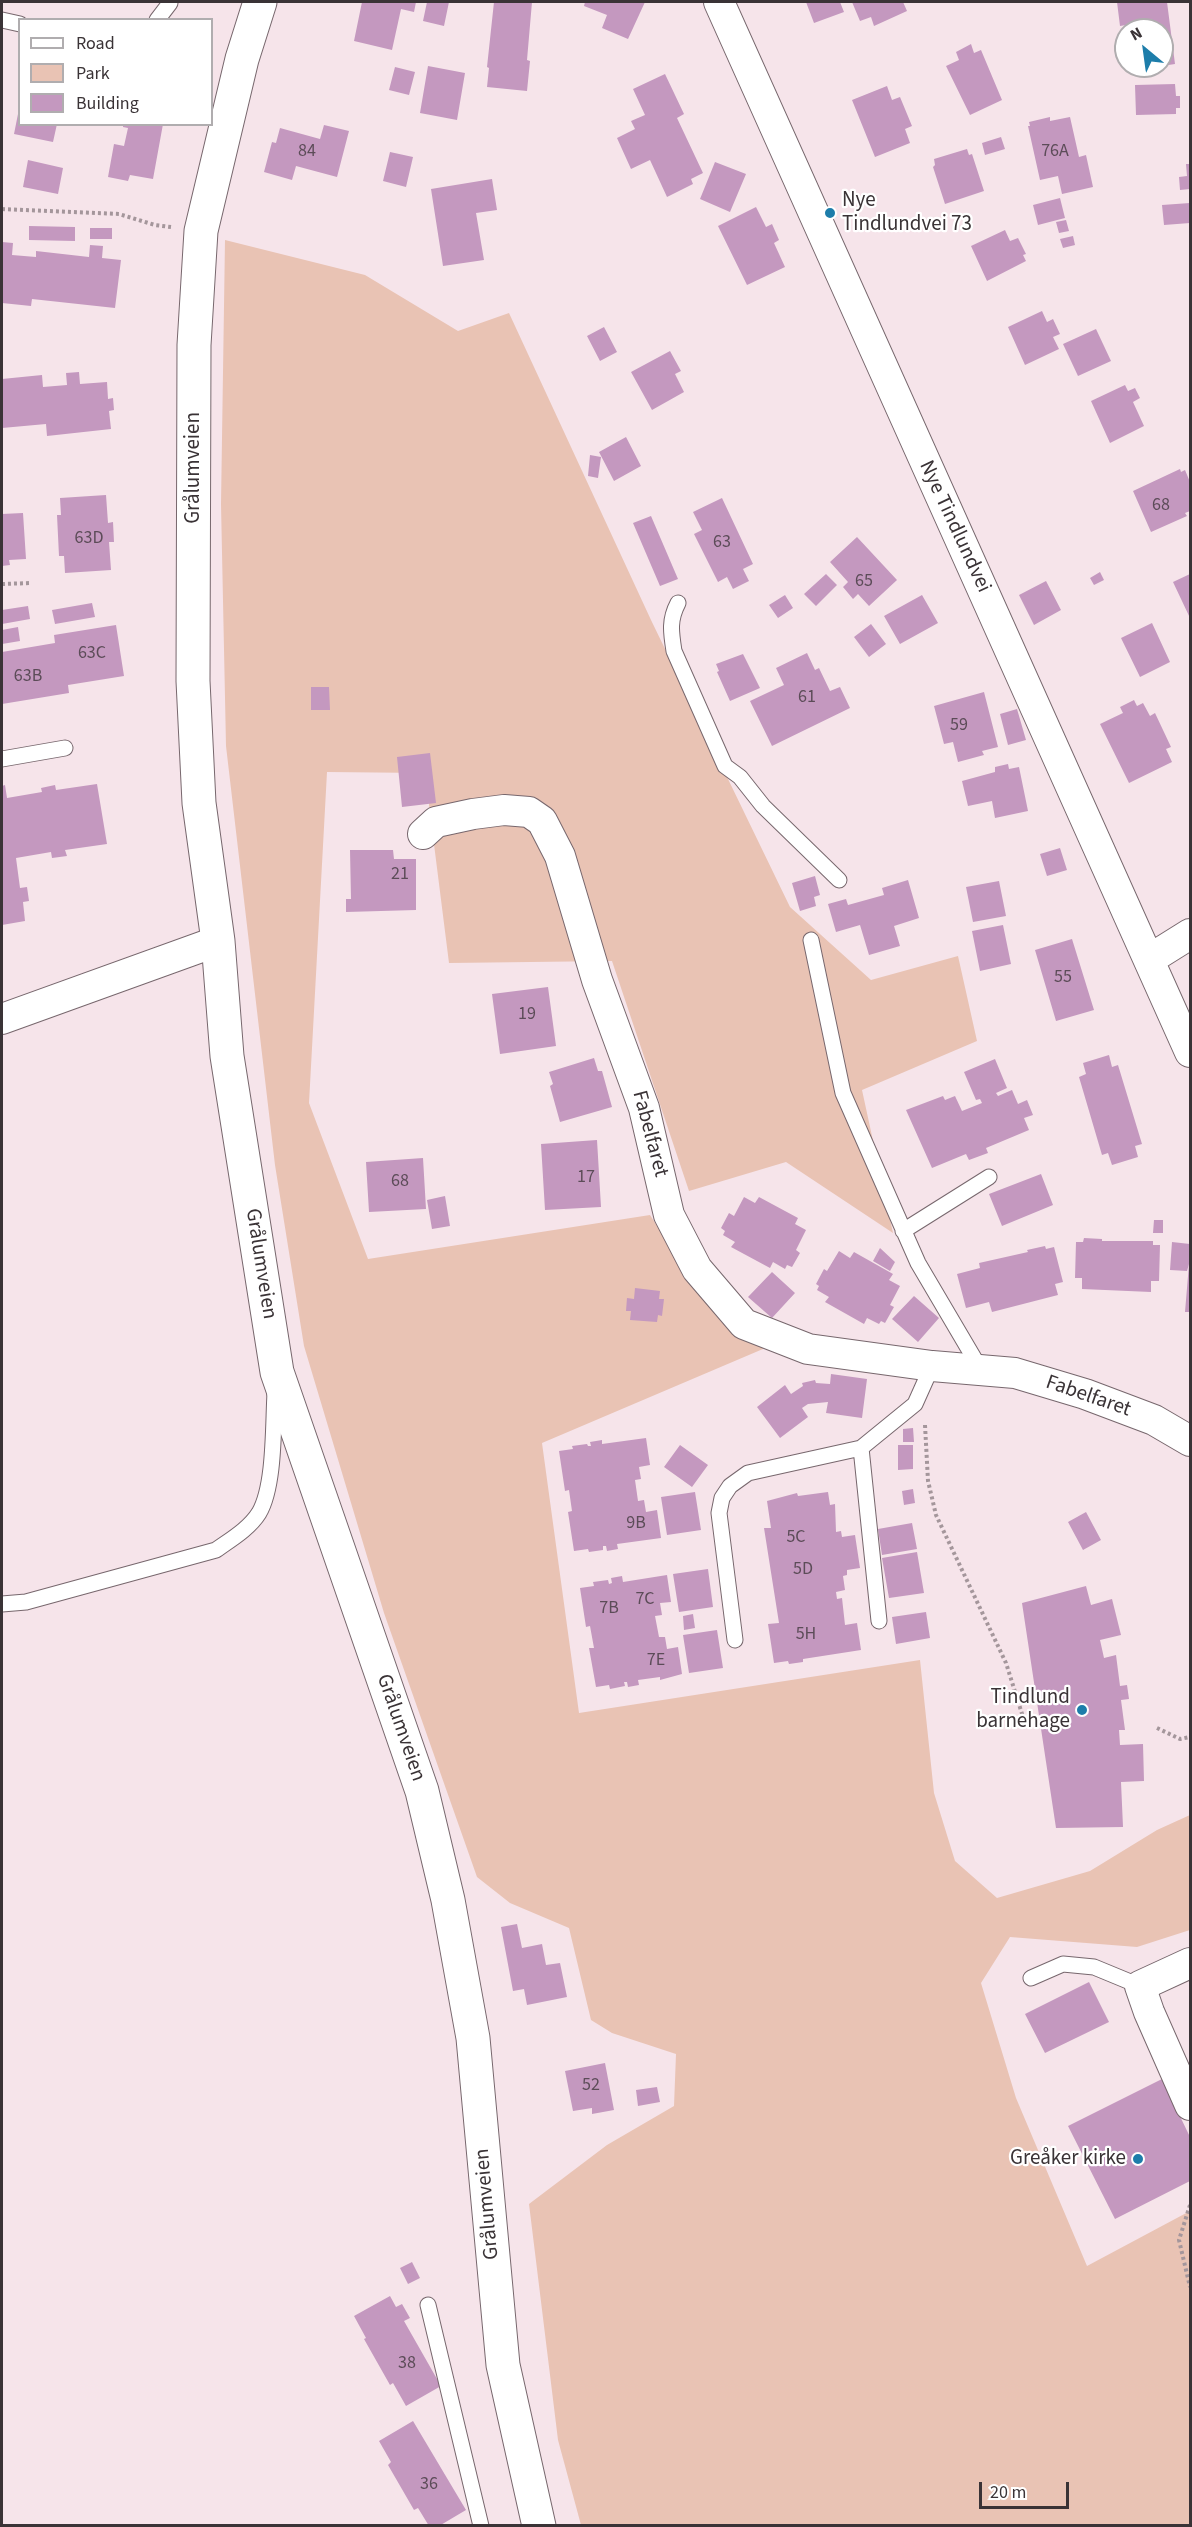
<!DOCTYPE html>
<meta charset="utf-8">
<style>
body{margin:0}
#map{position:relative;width:1192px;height:2527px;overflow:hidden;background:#f6e4ea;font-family:"Source Sans 3",sans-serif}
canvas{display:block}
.frame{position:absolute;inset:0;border:3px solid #3a3336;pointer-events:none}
.legend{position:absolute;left:18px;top:18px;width:195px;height:108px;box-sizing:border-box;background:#fff;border:2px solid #b0adaf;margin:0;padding:8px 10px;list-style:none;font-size:18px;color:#3a3336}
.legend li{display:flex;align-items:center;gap:12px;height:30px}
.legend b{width:30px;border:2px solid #b0adaf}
.north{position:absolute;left:1114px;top:18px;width:60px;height:60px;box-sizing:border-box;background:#fff;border:2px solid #b0adaf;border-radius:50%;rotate:331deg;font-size:16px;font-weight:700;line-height:24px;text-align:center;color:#3a3336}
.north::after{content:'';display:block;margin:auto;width:21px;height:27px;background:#1d7daa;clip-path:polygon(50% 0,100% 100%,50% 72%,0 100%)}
.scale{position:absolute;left:979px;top:2482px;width:90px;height:27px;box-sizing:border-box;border:3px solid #3a3336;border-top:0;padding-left:8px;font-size:18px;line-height:21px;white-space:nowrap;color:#3a3336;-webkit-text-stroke:4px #fff;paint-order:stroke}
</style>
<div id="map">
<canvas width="1192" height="2527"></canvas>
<div class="frame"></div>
<ul class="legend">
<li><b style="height:8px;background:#fff"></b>Road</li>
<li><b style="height:16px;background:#e9c3b4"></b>Park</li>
<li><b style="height:16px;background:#c498bf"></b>Building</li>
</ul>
<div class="north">N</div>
<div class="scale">20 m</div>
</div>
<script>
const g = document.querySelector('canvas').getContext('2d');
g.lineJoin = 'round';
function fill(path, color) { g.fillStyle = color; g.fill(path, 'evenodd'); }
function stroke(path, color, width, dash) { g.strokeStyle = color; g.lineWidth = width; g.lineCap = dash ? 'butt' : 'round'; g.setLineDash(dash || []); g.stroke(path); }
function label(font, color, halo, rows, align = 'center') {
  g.font = font + ' "Source Sans 3",sans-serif'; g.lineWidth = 4.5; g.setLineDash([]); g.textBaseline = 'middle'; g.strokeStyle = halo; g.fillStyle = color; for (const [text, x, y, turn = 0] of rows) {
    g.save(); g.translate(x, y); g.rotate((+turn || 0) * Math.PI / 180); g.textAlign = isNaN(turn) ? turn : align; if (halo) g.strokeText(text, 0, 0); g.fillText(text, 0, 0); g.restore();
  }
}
fill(new Path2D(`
 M225 240 365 275 458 331 509 313 651 620 790 907 871 980 958 956 977 1041 862 1090 893 1233 786 1162 689 1191 612 961 449 963 425 773 327 772 309 1103 368 1259 650 1215 701 1294 770 1346 542 1443 579 1713 920 1660 934 1793 955 1861 997 1898 1090 1871 1157 1830 1190 1815V1930L1137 1947 1010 1937 981 1983 1016 2098 1087 2266 1190 2211V2525H581L558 2440 529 2204 607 2145 674 2106 676 2054 612 2033 591 2020 569 1928 510 1903 477 1877 384 1613 304 1346 275 1165 226 746 221 504Z`), '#e9c3b4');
fill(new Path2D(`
 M362 2H416L414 12 401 9 392 50 354 41Z
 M427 2H449L444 26 423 21Z
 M494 2H532L527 60 530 61 527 91 487 87 489 68 487 67Z
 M585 2H645L628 39 602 28 607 15 584 6Z
 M806 2H840L844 12 814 23Z
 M852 2H903L907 11 874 26 871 17 860 21Z
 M1117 2H1167L1175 64 1162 66V30H1127L1126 25 1120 26Z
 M971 44 974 53 981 50 1002 100 970 115 946 66 959 60 956 52Z
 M428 66 465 73 457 120 420 113Z
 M395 67 415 72 409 95 389 90Z
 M665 74 684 114 677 118 703 173 691 179 693 184 667 197 650 160 631 169 617 138 635 129 631 121 645 115 633 89Z
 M1175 84 1176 96H1180V108H1176V114L1136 115 1135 85Z
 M887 86 892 100 900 97 912 126 905 129 910 143 875 157 852 100Z
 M18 114 20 124H57L53 142 14 134Z
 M1050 117V121L1070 117 1079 157 1086 155 1093 187 1062 194 1058 176 1040 180 1028 126H1030L1029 122Z
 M123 124H163L153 179 130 175 128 181 108 177 114 144 124 146 128 128 123 127Z
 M324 125 349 131 337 177 296 166 292 180 264 172 272 142 276 143 280 128 320 139Z
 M1001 137 1005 149 985 155 982 143Z
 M967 149 969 155 972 154 984 191 945 204 933 167 935 165 934 159Z
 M390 152 413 157 406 187 383 181Z
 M28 160 63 168 58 194 23 187Z
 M715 162 746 174 730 212 700 199Z
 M1186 164H1190V189L1180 190 1179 177 1187 176Z
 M492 179 497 210 476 213 484 260 443 266 431 189Z
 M1060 198 1065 218 1038 225 1033 205Z
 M1190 203V223L1164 225 1162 205Z
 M756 207 766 227 772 224 779 240 774 243 785 267 747 285 718 226Z
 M1066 220 1069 231 1059 233 1056 222Z
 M29 226 75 227V241L29 240Z
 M90 228H112V239H90Z
 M1005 230 1010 241 1018 238 1026 254 1023 255 1026 261 987 281 971 246Z
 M1073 236 1075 245 1063 248 1060 239Z
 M2 242 13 243 12 255 36 257V251L89 257 90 245 103 246 102 258 121 260 115 308 32 299 31 306 2 303Z
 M1042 311 1047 322 1053 319 1060 334 1053 337 1059 349 1025 365 1008 327Z
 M604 327 617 352 600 361 587 336Z
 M1096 329 1111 361 1078 376 1063 344Z
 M670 351 681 371 675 374 684 392 652 410 631 372Z
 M79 372 80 384 107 382 108 399 113 398 114 410 109 411 111 429 47 436 46 424 2 428V379L42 375 43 387 67 385 66 373Z
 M1125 385 1128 391 1135 388 1140 398 1133 402 1144 426 1110 443 1091 401Z
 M626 437 641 466 614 481 599 452Z
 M590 455 601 457 598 478 588 476Z
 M1180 469 1181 472 1185 470 1190 482V511L1185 513 1187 516 1151 532 1133 491Z
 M106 495 108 523 113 522 114 542H109L111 570 65 573 64 556H59L57 515H61L60 498Z
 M722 498 753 564 743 569 749 581 733 589 727 577 718 582 694 534 702 530 693 512Z
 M23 513 26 559 9 560 10 565 2 566V514Z
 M651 516 678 579 660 586 633 523Z
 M857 537 897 580 869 606 858 594 853 599 843 587 848 582 830 562Z
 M1100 572 1104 580 1094 585 1090 578Z
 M826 574 837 585 816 606 804 594Z
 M1190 574V618L1173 582Z
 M1046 581 1061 610 1034 625 1019 595Z
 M785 595 793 608 778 618 769 605Z
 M922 595 938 623 900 644 884 616Z
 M92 603 95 617 55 624 52 610Z
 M28 606 30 619 2 624V610Z
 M1152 623 1170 662 1140 677 1121 638Z
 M871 624 886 644 869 657 854 637Z
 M116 625 124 676 68 685 69 693 2 704V652L55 643 54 635Z
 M18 627 20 641 2 644V630Z
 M807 653 815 670 819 668 830 691 840 687 850 708 772 746 750 701 784 685 776 668Z
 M743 654 760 688 730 701 717 672 719 671 716 664Z
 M311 687H329L330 710H311Z
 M984 692 998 747 982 751 984 755 958 762 953 742 944 744 934 706Z
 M1134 700 1137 706 1143 703 1150 716 1155 713 1171 747 1166 749 1172 762 1129 783 1100 724 1123 713 1120 707Z
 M1017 709 1026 740 1008 745 1000 714Z
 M430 753 436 803 402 807 397 757Z
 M1008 764 1009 769 1019 767 1028 811 995 818 992 801 968 806 962 781 995 772V767Z
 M97 784 107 844 65 850 67 856 52 858 51 852 16 858 20 888 27 887 29 901 23 902 25 921 2 925V786L5 785 7 798 42 792 41 788 55 785 56 790Z
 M1060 848 1067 870 1047 876 1040 854Z
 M350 850H393L394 859H416V910L346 912V899H351Z
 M815 876 820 895 814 897 816 906 800 911 792 883Z
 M908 880 919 918 894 926 900 946 869 955 860 925 836 932 828 904 846 899 848 905 884 895 882 888Z
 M999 881 1006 916 973 922 966 887Z
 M1003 925 1011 964 980 971 972 931Z
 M1072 939 1094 1010 1056 1021 1035 950Z
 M548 987 556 1046 500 1054 492 994Z
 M1109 1055 1112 1067 1118 1065 1142 1144 1135 1146 1138 1157 1112 1165 1108 1153 1102 1155 1079 1077 1086 1074 1083 1063Z
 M594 1058 598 1071H602L612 1107 560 1122 550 1086 553 1084 549 1072Z
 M995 1059 1007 1088 996 1093 998 1096 1012 1090 1018 1104 1027 1100 1033 1115 1024 1118 1029 1130 986 1148 988 1153 969 1160 966 1154 932 1168 906 1110 943 1096 945 1100 955 1096 962 1111 982 1103 980 1099 976 1100 964 1072Z
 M597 1140 601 1207 545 1210 541 1144Z
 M423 1158 426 1209 369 1212 366 1162Z
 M1041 1174 1053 1205 1002 1226 989 1194Z
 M445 1196 450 1226 432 1229 427 1200Z
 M744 1197 755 1203 759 1197 798 1218 795 1224 806 1230 796 1250 800 1253 792 1267 787 1265 785 1269 773 1262 770 1268 731 1247 735 1242 723 1235 725 1231 721 1228 729 1213 734 1216Z
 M1154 1220H1163V1233H1153Z
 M1084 1238 1102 1239V1241H1153V1245H1160L1159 1281H1151V1292L1082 1289V1278H1075L1076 1242H1083Z
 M1172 1242 1190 1244V1312H1185L1189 1264 1187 1271 1170 1270Z
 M1045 1246 1046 1249 1054 1247 1063 1282 1055 1284 1058 1295 992 1312 989 1302 966 1308 957 1274 980 1268 979 1263 1028 1252 1027 1250Z
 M880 1248 895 1262 890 1271 873 1261Z
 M839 1251 850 1258 854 1252 893 1274 889 1280 900 1286 890 1305 894 1307 885 1323 881 1321 879 1324 867 1318 864 1324 825 1302 829 1297 817 1290 819 1286 816 1284 824 1269 827 1271Z
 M772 1272 795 1293 772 1318 748 1297Z
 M635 1288 660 1291 659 1299H664L662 1316 658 1315 657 1322 630 1320 631 1311H626L627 1298 634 1299Z
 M914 1296 939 1318 918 1342 892 1319Z
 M831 1374 867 1379 862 1418 826 1413 828 1402 808 1404 802 1408 808 1417 780 1438 757 1407 785 1385 791 1394 803 1386 802 1383 815 1380 816 1383 830 1384Z
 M913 1428 914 1442H903V1429Z
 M646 1438 650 1465 639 1467 641 1479 635 1480 638 1501 644 1500 646 1512 657 1510 661 1538 617 1544 618 1549 607 1551 606 1546H603V1550L589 1552 588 1549 574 1551 568 1512 572 1511 569 1490 565 1491 559 1451 573 1449 572 1446 587 1444 588 1446H591L590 1442 602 1440V1444Z
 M680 1445 708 1465 692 1487 664 1467Z
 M898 1445H913V1469L898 1470Z
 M913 1489 915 1503 904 1505 902 1491Z
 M695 1492 701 1530 667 1535 661 1497Z
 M828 1492 830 1505 835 1504 836 1532 841 1531 842 1537 855 1535 860 1568 847 1570V1575L843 1576 845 1590 836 1592 837 1599 842 1598 845 1625 857 1623 861 1650 803 1659V1662L789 1664 788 1661 774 1663 768 1624 779 1623 764 1528H771L767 1501 797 1493 798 1496Z
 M1086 1512 1101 1540 1083 1550 1068 1522Z
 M912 1523 917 1549 882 1555 878 1529Z
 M917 1552 924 1593 889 1598 882 1558Z
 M708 1569 713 1607 679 1612 673 1574Z
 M667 1575 671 1602 660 1603 662 1615 655 1616 659 1637H665L667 1649 678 1647 682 1674 660 1680V1677L638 1680 639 1685 628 1687 627 1682H624L625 1686 610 1689 609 1685 596 1687 589 1648H594L590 1626 586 1627 580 1588 594 1586 593 1582 608 1580 609 1584 612 1583 611 1578 622 1576 623 1582Z
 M1086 1586 1091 1605 1112 1599 1121 1635 1100 1640 1104 1658 1116 1655 1120 1686 1127 1685 1129 1699 1121 1700 1125 1730H1119L1120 1745 1143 1744 1144 1781 1121 1782 1123 1827 1056 1828 1022 1603Z
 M926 1612 930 1638 896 1644 892 1617Z
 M693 1614 695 1628 684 1630 683 1616Z
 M717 1630 723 1668 689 1673 683 1635Z
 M517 1924 522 1948 542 1944 546 1965 560 1963 567 1997 527 2005 524 1989 513 1991 501 1927Z
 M1089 1982 1109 2022 1045 2053 1025 2014Z
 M605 2063 614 2110 592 2114V2108L573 2111 565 2071Z
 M1162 2079 1190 2137V2181L1115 2219 1068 2126Z
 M657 2087 660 2102 638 2106 636 2090Z
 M412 2262 420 2278 408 2284 400 2268Z
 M390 2296 396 2307 402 2304 410 2318 404 2321 441 2386 406 2406 393 2383 390 2385 364 2339 366 2338 354 2316Z
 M413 2421 466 2510 439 2526H429L418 2508 414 2510 388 2465 391 2462 379 2441Z`), '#c498bf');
const service = new Path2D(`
 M2 20 20 24
 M157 20 170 3
 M678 603C669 620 671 632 674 651L725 766 740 777 763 806 839 880
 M2 759 65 748
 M811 940 843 1093 918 1263 981 1370
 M903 1231 989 1177
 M861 1448 879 1621
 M2 1604 26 1602 216 1550C230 1540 249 1529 259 1513 275 1486 273 1425 275 1393
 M735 1640 719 1513 722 1498 730 1486 748 1473 861 1448 915 1404 932 1366
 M1031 1978 1063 1964 1094 1967 1140 1986
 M428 2305 481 2526`);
const minor = new Path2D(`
 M719 2 1190 1052
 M423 834 436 822 473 814 504 810 529 812 542 821 560 856 597 980 644 1108 669 1215 697 1269 744 1324 808 1349 932 1366 1015 1373 1085 1394 1154 1420 1190 1441
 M1150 959 1190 934
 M2 1019 218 941
 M1190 1963 1140 1986 1149 2012 1190 2105`);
const primary = new Path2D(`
 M260 2 242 59 201 231 194 345 193 681 199 803 218 941 227 1056 277 1372 422 1791 448 1900 473 2038 503 2365 539 2526`);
stroke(service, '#77676d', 17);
stroke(minor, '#77676d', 32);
stroke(primary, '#77676d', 35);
stroke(new Path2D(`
 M2 209 119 214 155 225 171 227
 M2 584 31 583
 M925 1425 928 1481 936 1515 1006 1663 1023 1717
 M1157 1728 1180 1739 1190 1737
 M1190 2205 1179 2240 1190 2287`), '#a4969b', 4, [3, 3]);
stroke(service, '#fff', 15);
stroke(minor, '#fff', 30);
stroke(primary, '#fff', 33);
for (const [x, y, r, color] of [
 [830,213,6,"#1d7daa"],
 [1082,1710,6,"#1d7daa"],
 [1138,2159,6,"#1d7daa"]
]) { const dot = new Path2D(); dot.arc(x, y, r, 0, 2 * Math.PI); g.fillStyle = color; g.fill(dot); stroke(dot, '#fff', 2); }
label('18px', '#5c4c58', null, [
 ["84",307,152],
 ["76A",1055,152],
 ["68",1161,506],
 ["63D",89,539],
 ["63",722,543],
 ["65",864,582],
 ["63C",92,654],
 ["63B",28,677],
 ["61",807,698],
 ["59",959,726],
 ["21",400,875],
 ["55",1063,978],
 ["19",527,1015],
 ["17",586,1178],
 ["68",400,1182],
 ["9B",636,1524],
 ["5C",796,1538],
 ["5D",803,1570],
 ["7C",645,1600],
 ["7B",609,1609],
 ["5H",806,1635],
 ["7E",656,1661],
 ["52",591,2086],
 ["38",407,2364],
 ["36",429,2485]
]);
label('21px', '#3a3336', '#fff', [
 ["Nye",842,201,"left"],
 ["Tindlundvei 73",842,225,"left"],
 ["Tindlund",1070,1698],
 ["barnehage",1070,1722],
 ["Greåker kirke",1126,2159]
], 'right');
label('21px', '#3a3336', '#fff', [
 ["Grålumveien",194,468,-90],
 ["Nye Tindlundvei",954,527,65],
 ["Fabelfaret",649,1134,75],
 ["Grålumveien",260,1264,81],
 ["Fabelfaret",1088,1397,19],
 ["Grålumveien",400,1728,71],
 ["Grålumveien",488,2204,-95]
]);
</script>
